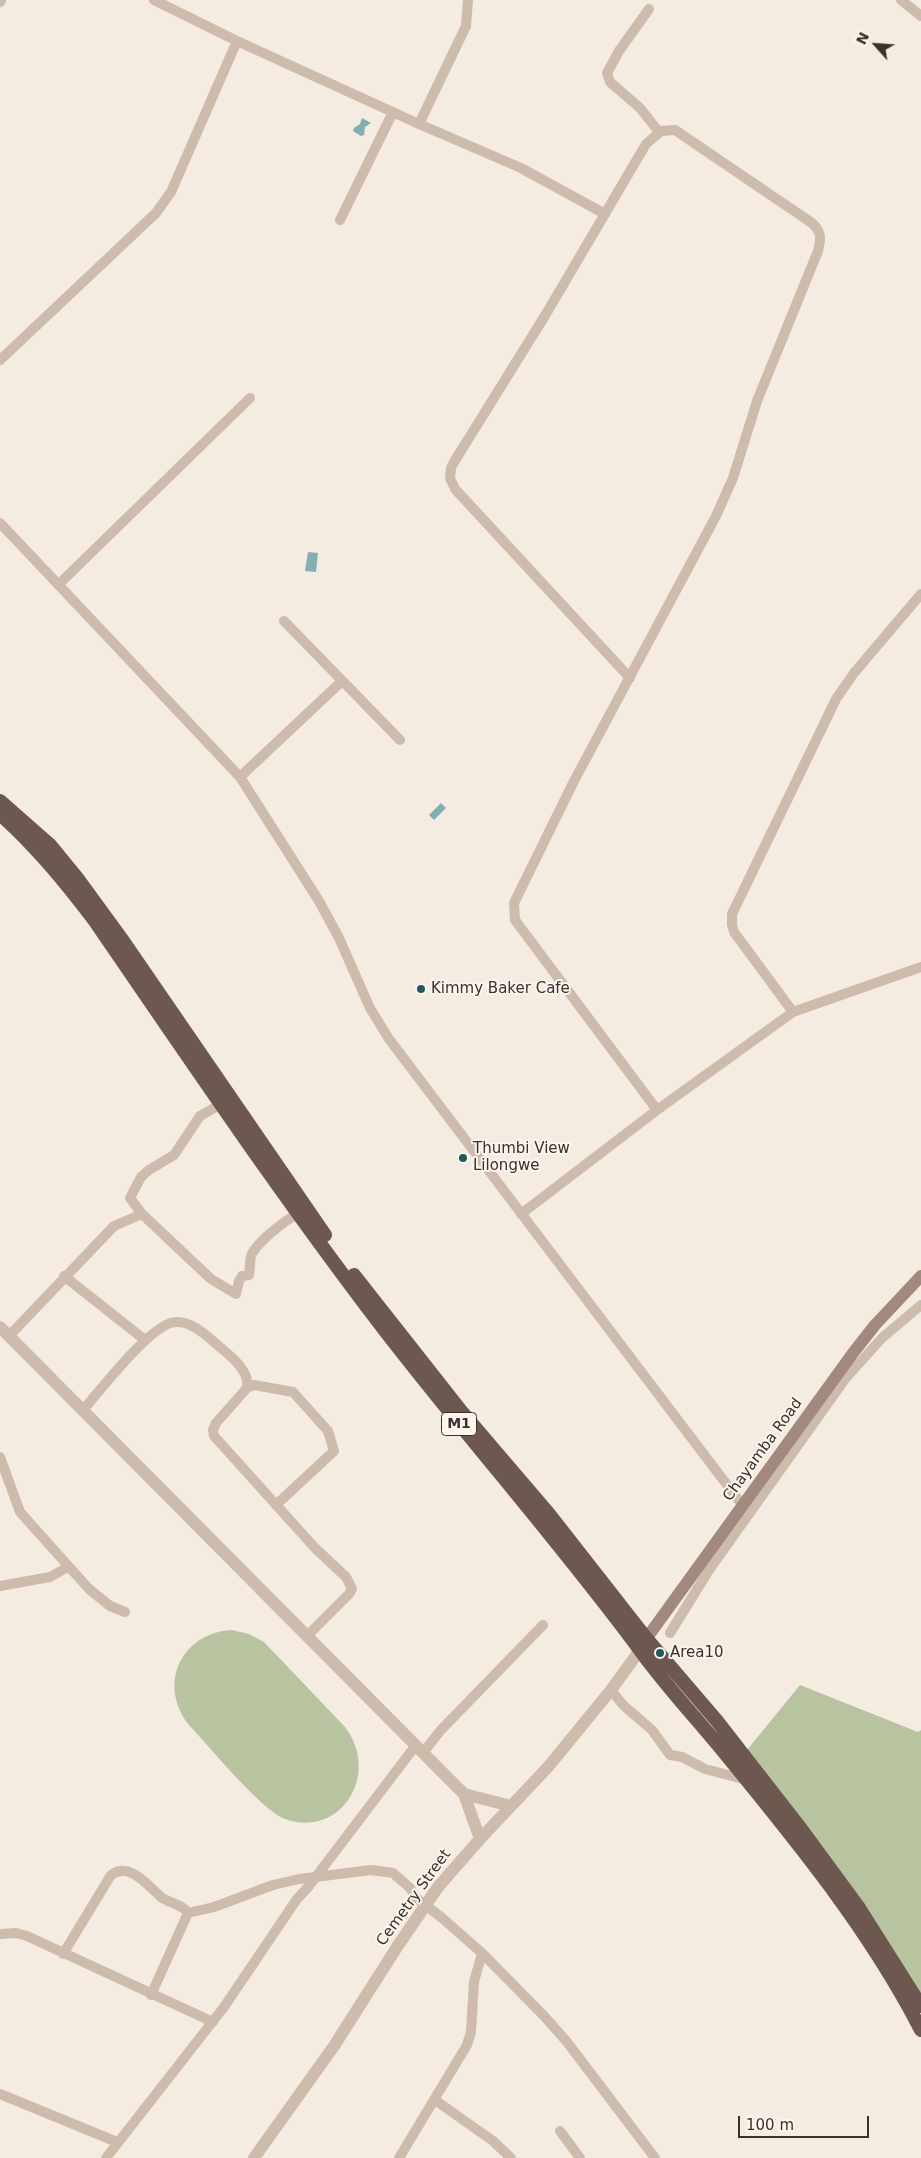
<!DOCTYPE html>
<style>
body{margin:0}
#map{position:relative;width:921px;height:2158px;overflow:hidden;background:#f4ebe1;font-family:"DejaVu Sans",sans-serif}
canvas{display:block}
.north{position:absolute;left:851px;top:20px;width:50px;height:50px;-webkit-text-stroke:4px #fbf5ee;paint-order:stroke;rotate:296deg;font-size:14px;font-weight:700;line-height:20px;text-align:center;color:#3b302b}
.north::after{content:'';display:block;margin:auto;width:18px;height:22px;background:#3b302b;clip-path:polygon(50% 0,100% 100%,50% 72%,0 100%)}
.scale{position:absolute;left:738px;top:2116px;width:131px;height:22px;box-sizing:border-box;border:2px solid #3b302b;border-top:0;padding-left:6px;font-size:15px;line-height:18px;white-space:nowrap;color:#3b302b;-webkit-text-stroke:4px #fbf5ee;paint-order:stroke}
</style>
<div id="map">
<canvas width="921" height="2158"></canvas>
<div class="north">N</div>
<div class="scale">100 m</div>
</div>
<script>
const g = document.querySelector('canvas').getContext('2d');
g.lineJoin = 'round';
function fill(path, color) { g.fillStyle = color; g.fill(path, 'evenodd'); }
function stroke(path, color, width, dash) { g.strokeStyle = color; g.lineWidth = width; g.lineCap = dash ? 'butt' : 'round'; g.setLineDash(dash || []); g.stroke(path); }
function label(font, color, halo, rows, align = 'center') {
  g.font = font + ' "DejaVu Sans",sans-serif'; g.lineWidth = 4; g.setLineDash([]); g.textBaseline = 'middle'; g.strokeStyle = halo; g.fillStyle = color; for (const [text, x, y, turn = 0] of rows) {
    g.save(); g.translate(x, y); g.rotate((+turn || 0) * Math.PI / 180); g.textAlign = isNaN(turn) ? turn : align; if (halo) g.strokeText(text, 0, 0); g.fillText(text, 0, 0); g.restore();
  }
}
fill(new Path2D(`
 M232 1630 249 1634 264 1642 345 1727C381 1774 341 1839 285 1819 260 1809 210 1747 189 1725 157 1684 181 1633 232 1630Z
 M800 1685 918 1732 921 1730V1999L747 1750Z`), '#b8c4a0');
fill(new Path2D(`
 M362 118 371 123 365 127 364 135 361 136 353 131 354 128 360 124Z
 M308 552 318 553 316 572 305 571Z
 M441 803 446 808 434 820 429 815Z`), '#7fb0b2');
stroke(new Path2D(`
 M154 0 237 41 419 124 521 168 605 214
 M901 0 921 16
 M649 9 619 51 607 73 610 82 640 108 659 132
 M419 124 466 26 468 0
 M340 220 393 112
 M0 360 156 213 171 192 237 41
 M0 523 240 777 319 901 339 938 370 1008 389 1039 743 1506
 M58 585 250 398
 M284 621 400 740
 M630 678 455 489 450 478 451 468 454 462 546 314 646 144 661 131 675 130 812 223C822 232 821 239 818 251L757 401 733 478 716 516 574 781 514 903 515 920 657 1110
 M240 777 342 681
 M793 1012 734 932 732 925V914L836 699 854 673 921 594
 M142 1214 130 1198 141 1177 149 1170 174 1155 200 1116 221 1104
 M521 1214 657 1110 793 1012 921 967
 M64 1276 145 1340
 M9 1336 114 1226 142 1214 211 1279 236 1294 239 1281 242 1276 249 1275C250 1270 250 1258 251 1256 256 1243 285 1220 298 1214
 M247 1388 254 1385 293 1392 328 1431 334 1451 276 1505
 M83 1410C100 1391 152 1322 176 1322 193 1321 209 1338 221 1348 233 1358 250 1372 247 1388L216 1423 213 1430 214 1436 315 1548 346 1577 352 1589 349 1594 307 1636
 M0 1457 20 1512 89 1589 110 1606 125 1612
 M0 1586 50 1577 68 1567
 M670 1633 709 1570 845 1379 882 1338 921 1305
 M611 1690 623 1705 652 1730 670 1755 682 1757 705 1769 747 1780
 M423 1753 440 1731 543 1625
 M0 1934 16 1933 27 1936 213 2022
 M63 1954 111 1875C130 1861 148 1886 161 1897 170 1904 181 1903 188 1913
 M151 1995 188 1913 214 1907 273 1885 299 1879 371 1870 393 1873 410 1888 416 1898 441 1917 482 1953 545 2017 567 2042 655 2158
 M0 2094 117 2142
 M435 2100 493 2141 511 2158
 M560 2131 580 2158
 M106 2158 224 2007 297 1899 309 1886 416 1745
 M399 2158 467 2045 471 2032 474 1982 482 1953`), '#cdbbac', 10);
stroke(new Path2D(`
 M0 1V0
 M0 1327 464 1794 480 1839
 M464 1794 511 1806
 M254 2158 334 2046 397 1947 438 1887 480 1839 548 1767 611 1690 640 1650`), '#cdbbac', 12);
stroke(new Path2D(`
 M641 1646 853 1353 875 1325 921 1276`), '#a18a7d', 12);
stroke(new Path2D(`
 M0 801 50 845 77 878 123 941 325 1235
 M0 814C36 846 66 883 95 921 188 1057 280 1193 380 1324 465 1435 558 1539 640 1650 666 1686 697 1719 724 1752 796 1840 869 1929 921 2030
 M354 1275 461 1411 549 1514 646 1638 717 1721 798 1825 859 1908 921 2006`), '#6c584f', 14);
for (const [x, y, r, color] of [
 [421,989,5,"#1f5a5e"],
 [463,1158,5,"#1f5a5e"],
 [660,1653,5,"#1f5a5e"]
]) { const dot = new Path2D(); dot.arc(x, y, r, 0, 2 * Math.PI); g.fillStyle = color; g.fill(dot); stroke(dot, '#fbf5ee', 2); }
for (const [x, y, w] of [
 [459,1424,35]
]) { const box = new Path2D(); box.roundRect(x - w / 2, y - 11.5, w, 23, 4); g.fillStyle = '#fbf5ee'; g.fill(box); stroke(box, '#3b302b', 1); }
label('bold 14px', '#3b302b', null, [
 ["M1",459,1424]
]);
label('15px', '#3b302b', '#fbf5ee', [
 ["Kimmy Baker Cafe",431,989],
 ["Thumbi View",473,1149],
 ["Lilongwe",473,1166],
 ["Area10",670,1653]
], 'left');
label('15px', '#3b302b', '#fbf5ee', [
 ["Chayamba Road",763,1450,-54],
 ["Cemetry Street",414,1898,-54]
]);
</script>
